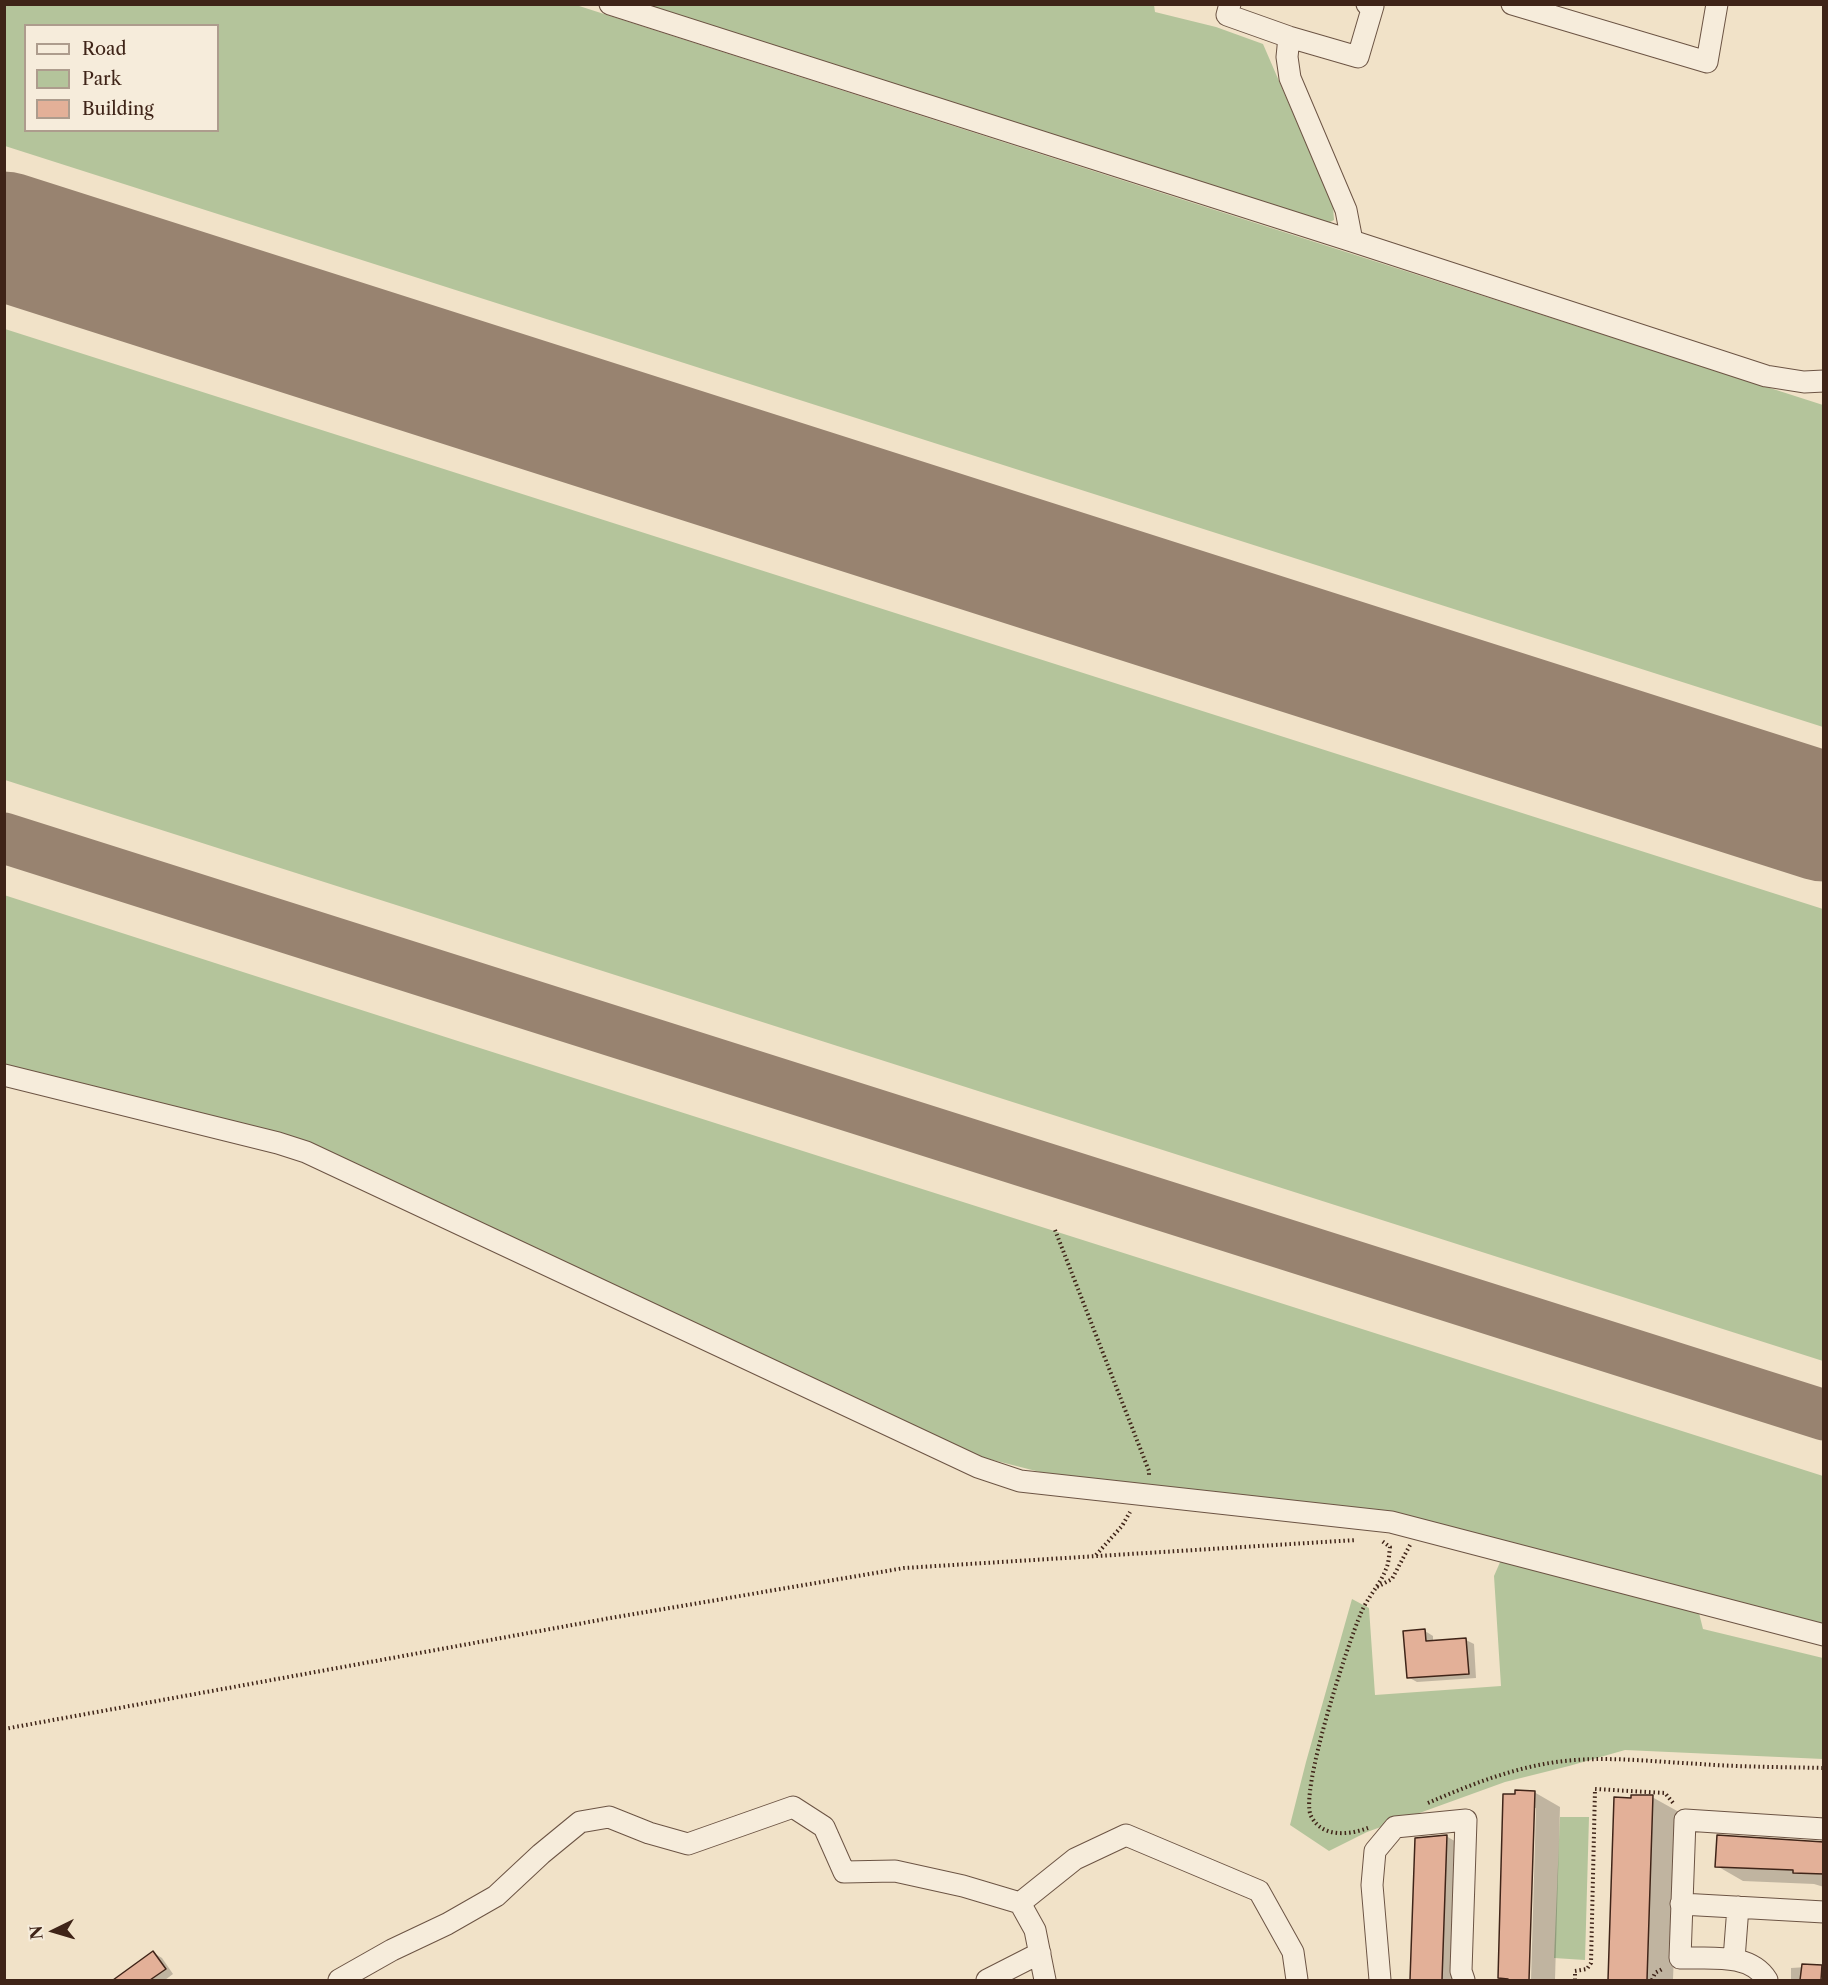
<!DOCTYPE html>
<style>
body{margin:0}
#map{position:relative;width:1828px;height:1985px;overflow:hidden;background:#f1e2c8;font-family:"Libre Caslon Text",serif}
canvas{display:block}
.frame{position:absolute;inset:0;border:6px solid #3f2418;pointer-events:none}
.legend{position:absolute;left:24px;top:24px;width:195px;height:108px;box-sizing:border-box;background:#f6ecdb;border:2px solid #ad9c8d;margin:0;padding:8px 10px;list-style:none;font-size:18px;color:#3f2418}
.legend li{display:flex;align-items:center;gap:12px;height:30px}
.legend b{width:30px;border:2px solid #ad9c8d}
.north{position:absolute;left:24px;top:1901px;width:60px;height:60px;-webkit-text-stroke:4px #f6ecdb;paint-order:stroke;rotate:265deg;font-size:16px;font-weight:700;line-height:24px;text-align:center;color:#3f2418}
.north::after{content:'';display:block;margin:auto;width:21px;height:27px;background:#3f2418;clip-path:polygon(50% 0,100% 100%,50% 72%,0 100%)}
</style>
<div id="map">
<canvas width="1828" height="1985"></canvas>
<div class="frame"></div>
<ul class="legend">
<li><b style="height:8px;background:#f6ecdb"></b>Road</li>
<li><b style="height:16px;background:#b4c49b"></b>Park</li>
<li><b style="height:16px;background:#e3b098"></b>Building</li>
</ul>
<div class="north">N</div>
</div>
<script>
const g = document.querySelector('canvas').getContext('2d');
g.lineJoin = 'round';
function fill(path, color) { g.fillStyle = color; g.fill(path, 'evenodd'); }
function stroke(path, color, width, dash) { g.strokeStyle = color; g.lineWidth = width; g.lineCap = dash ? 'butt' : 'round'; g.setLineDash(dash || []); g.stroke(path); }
fill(new Path2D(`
 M5 5H576L1823 405V727L5 146ZM26 26H218V130H26Z
 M639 5H1154L1155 12 1216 27 1263 44 1333 206 1334 220 1326 224Z
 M5 329 1823 909V1361L5 780Z
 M4 895C610 1091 1217 1282 1823 1476V1626L1419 1520 1040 1472 977 1456 324 1152 5 1067Z
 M1501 1560 1699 1613 1703 1629 1823 1658V1759L1625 1750 1569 1766 1505 1782 1367 1832 1329 1851 1290 1825 1306 1762 1352 1599 1369 1608 1375 1695 1501 1686 1494 1576Z
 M1560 1817H1589L1585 1960 1554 1958Z`), '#b4c49b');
fill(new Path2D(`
 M1425 1631 1433 1636V1642L1466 1640 1474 1644 1476 1678 1417 1682 1408 1677Z
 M1534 1792 1560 1807 1555 1980H1531L1536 1808H1533L1528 1980H1505L1499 1977Z
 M1652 1797 1679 1812 1673 1980H1609Z
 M1446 1836 1472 1851 1468 1980H1412L1416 1839Z
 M1823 1843 1824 1887 1814 1884 1743 1881 1717 1866Z
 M154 1953 162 1958 173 1974 165 1980H122L120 1977Z
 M1822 1966 1824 1967V1980H1791V1968Z`), '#0003');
stroke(new Path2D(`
 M4 838 1824 1415`), '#988370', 51);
stroke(new Path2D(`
 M4 236 1824 817`), '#988370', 129);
const building = new Path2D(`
 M1425 1629 1426 1641 1466 1638 1469 1674 1407 1678 1403 1631Z
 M1515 1790 1535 1791 1529 1980H1508V1979L1498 1978 1503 1794H1515Z
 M1631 1795H1653L1647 1980H1608L1614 1797 1631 1798Z
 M1447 1835 1442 1980H1410L1415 1838Z
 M1717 1835 1824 1842V1874L1793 1873V1870L1715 1867Z
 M153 1951 166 1969 150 1980H113Z
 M1802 1964 1822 1965 1821 1980H1800Z`);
fill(building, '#e3b098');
stroke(building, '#3f2418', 1.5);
const minor = new Path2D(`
 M610 4 1352 241 1766 376 1804 382 1824 381
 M1230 4 1227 15 1289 37 1358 57 1373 6 1367 4
 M1512 4 1707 62 1717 4
 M1289 37 1287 57 1290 78 1346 210 1352 241
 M4 1075 278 1143 306 1152 978 1467 1020 1481 1391 1522 1824 1635
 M1020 1903 1075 1859 1126 1835 1259 1891 1293 1952 1297 1980
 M1681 1904 1824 1912
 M1734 1959 1738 1907
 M339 1980 392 1950 447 1924 496 1896 541 1854 580 1822 609 1817 649 1833 688 1844 793 1807 824 1827 844 1872 895 1871 963 1886 1020 1903 1035 1930 1045 1980
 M987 1980 1040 1953
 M1380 1980 1372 1885 1375 1851 1395 1827 1466 1820 1461 1971 1464 1980
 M1767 1980C1750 1952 1709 1959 1680 1958L1685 1820 1824 1829`);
stroke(minor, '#6c5444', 23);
stroke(new Path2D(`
 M1055 1230 1149 1471V1476
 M1096 1555 1122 1526 1130 1512
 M1377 1587 1392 1579 1410 1545
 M4 1729 605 1619 904 1568 1356 1540
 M1428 1803C1474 1783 1525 1763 1576 1760 1617 1757 1659 1762 1700 1764 1741 1767 1782 1767 1824 1768
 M1368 1828C1349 1835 1322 1838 1311 1816 1299 1792 1348 1643 1361 1613 1367 1598 1380 1585 1386 1569 1389 1563 1389 1554 1390 1547L1382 1541
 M1575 1980V1971L1587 1969 1591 1963 1595 1789 1665 1793 1674 1804
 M1652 1980 1655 1973 1664 1968`), '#3f2418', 4, [1.5, 3]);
stroke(minor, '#f6ecdb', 21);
</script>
